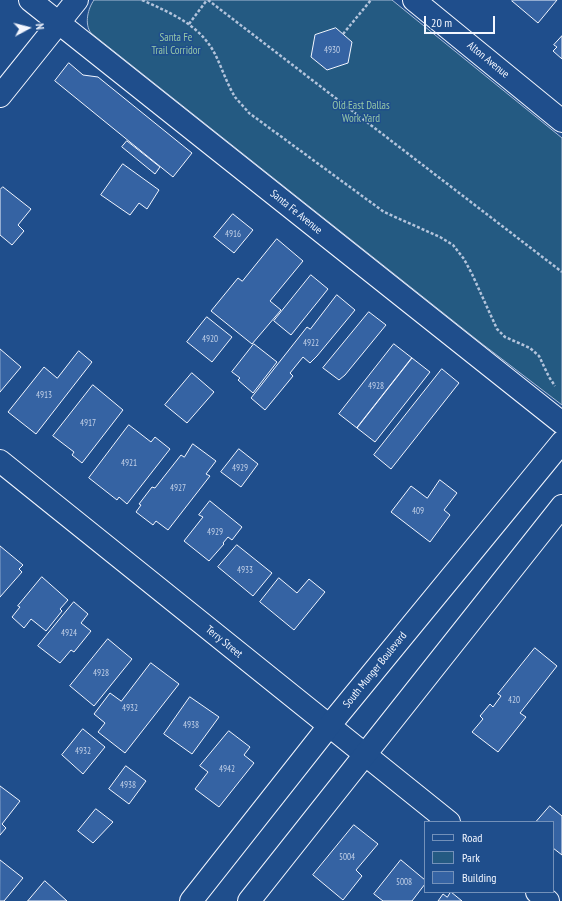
<!DOCTYPE html>
<style>
body{margin:0}
#map{position:relative;width:562px;height:901px;overflow:hidden;background:#1f4e8c;font-family:"PT Sans Narrow",sans-serif}
canvas{display:block}
.legend{position:absolute;left:424px;top:821px;width:130px;height:72px;box-sizing:border-box;background:#1f4e8c;border:1px solid #7391ba;margin:0;padding:5px 7px;list-style:none;font-size:12px;color:#f2f6ff}
.legend li{display:flex;align-items:center;gap:8px;height:20px}
.legend b{width:20px;border:1px solid #7391ba}
.north{position:absolute;left:8px;top:8px;width:40px;height:40px;-webkit-text-stroke:3px #1f4e8c;paint-order:stroke;rotate:83deg;font-size:11px;font-weight:700;line-height:16px;text-align:center;color:#f2f6ff}
.north::after{content:'';display:block;margin:auto;width:14px;height:18px;background:#f2f6ff;clip-path:polygon(50% 0,100% 100%,50% 72%,0 100%)}
.scale{position:absolute;left:424px;top:16px;width:71px;height:18px;box-sizing:border-box;border:2px solid #f2f6ff;border-top:0;padding-left:5px;font-size:12px;line-height:14px;white-space:nowrap;color:#f2f6ff;-webkit-text-stroke:3px #1f4e8c;paint-order:stroke}
</style>
<div id="map">
<canvas width="562" height="901"></canvas>
<ul class="legend">
<li><b style="height:5px;background:#1f4e8c"></b>Road</li>
<li><b style="height:11px;background:#245a82"></b>Park</li>
<li><b style="height:11px;background:#3563a3"></b>Building</li>
</ul>
<div class="north">N</div>
<div class="scale">20 m</div>
</div>
<script>
const g = document.querySelector('canvas').getContext('2d');
g.lineJoin = 'round';
function fill(path, color) { g.fillStyle = color; g.fill(path, 'evenodd'); }
function stroke(path, color, width, dash) { g.strokeStyle = color; g.lineWidth = width; g.lineCap = dash ? 'butt' : 'round'; g.setLineDash(dash || []); g.stroke(path); }
function label(font, color, halo, rows, align = 'center') {
  g.font = font + ' "PT Sans Narrow",sans-serif'; g.lineWidth = 3; g.setLineDash([]); g.textBaseline = 'middle'; g.strokeStyle = halo; g.fillStyle = color; for (const [text, x, y, turn = 0] of rows) {
    g.save(); g.translate(x, y); g.rotate((+turn || 0) * Math.PI / 180); g.textAlign = isNaN(turn) ? turn : align; if (halo) g.strokeText(text, 0, 0); g.fillText(text, 0, 0); g.restore();
  }
}
const green = new Path2D(`
 M94 0H392L562 138V405L481 343 91 33C84 24 88 8 94 0Z`);
fill(green, '#245a82');
stroke(green, '#a8bbd7', 1);
const building = new Path2D(`
 M513 0H557L538 23 512 1Z
 M336 28 352 42 348 63 327 70 311 57 315 35Z
 M562 36V59L553 51 557 47 554 45Z
 M69 63 83 75 98 77 192 153 173 177 55 81Z
 M127 141 160 167 155 174 122 147Z
 M123 164 159 190 147 209 139 203 130 215 101 195Z
 M3 187 31 209 18 225 24 231 12 245 0 235V190Z
 M233 214 253 230 234 253 214 237Z
 M277 239 303 261 270 301 281 310 252 344 211 311 238 278 242 281Z
 M311 275 328 289 291 335 274 321Z
 M337 295 355 310 317 356 310 363 303 357 290 373 293 376 265 410 251 398 307 327 310 329Z
 M369 312 386 325 345 375 339 380 323 368Z
 M207 317 232 337 212 362 187 342Z
 M254 344 277 362 253 393 238 380 240 378 232 372Z
 M394 344 412 358 357 428 339 414Z
 M0 349 21 367 0 392Z
 M79 351 92 362 36 434 8 412 44 367 57 378Z
 M412 358 430 372 375 442 357 428Z
 M442 369 459 383 391 469 374 455Z
 M192 373 214 392 187 423 165 405Z
 M93 385 123 410 82 463 72 455 74 452 53 436Z
 M129 425 151 442 155 437 170 449 127 504 119 497 117 500 89 478Z
 M193 444 216 461 206 474 210 476 168 530 156 521 153 525 136 512 141 505 139 504 152 487 155 488 181 455 184 457Z
 M239 449 258 464 241 487 221 472Z
 M440 480 457 493 444 510 450 515 430 542 391 512 411 486 427 498Z
 M210 501 242 527 232 540 228 537 223 543 224 544 209 561 184 541 203 517 199 515Z
 M237 545 272 573 253 596 218 567Z
 M0 546 23 565 19 569 22 572 0 597Z
 M42 577 68 600 60 609 62 611 46 631 31 619 24 628 12 617 20 607 18 606Z
 M279 578 297 593 309 579 325 592 294 630 260 602Z
 M74 602 88 614 81 623 91 631 74 652 71 650 60 663 38 646Z
 M108 639 132 659 94 706 70 686Z
 M535 648 557 666 520 713 526 717 498 752 472 732 483 719 480 716 490 704 493 707 501 696 498 694Z
 M151 663 179 684 125 753 98 732 105 723 94 714 110 693 121 701Z
 M190 697 219 717 192 754 164 734Z
 M83 729 105 747 83 774 62 755Z
 M229 731 250 747 244 755 254 763 219 807 195 789 208 772 200 766Z
 M126 766 146 781 129 804 109 789Z
 M0 786 20 801 2 824 6 828 0 835Z
 M550 806 562 816V855L553 848V822H536Z
 M96 809 113 822 93 843 78 831Z
 M354 825 378 844 356 870 362 876 343 900 313 875Z
 M0 860 23 878 4 901H0Z
 M401 860 425 880V884L412 901H383L374 894Z
 M45 881 67 901H28Z
 M451 892 462 901H438L443 894 447 897Z`);
fill(building, '#3563a3');
stroke(building, '#f2f6ff', 1);
const minor = new Path2D(`
 M30 0 562 423
 M414 0 562 121
 M0 96 77 0
 M0 461 449 822
 M537 892 548 901`);
const major = new Path2D(`
 M191 901 329 726 562 442
 M249 901 562 506`);
stroke(minor, '#f2f6ff', 24);
stroke(major, '#f2f6ff', 24);
stroke(new Path2D(`
 M142 0C171 13 200 25 215 54 222 68 227 84 235 97 239 102 245 108 249 113L384 212 440 237 453 245 464 259 472 274 497 329 505 337 530 348 539 356 549 377 555 386
 M208 0 562 272
 M189 24 207 0
 M343 34 371 0`), '#b3c4dc', 2.5, [3, 2]);
stroke(minor, '#1f4e8c', 22);
stroke(major, '#1f4e8c', 22);
label('9px', '#c3d1e8', null, [
 ["4930",332,50],
 ["4916",233,234],
 ["4920",210,339],
 ["4922",311,343],
 ["4928",376,386],
 ["4913",44,395],
 ["4917",88,423],
 ["4921",129,463],
 ["4929",240,468],
 ["4927",178,488],
 ["409",418,511],
 ["4929",215,532],
 ["4933",245,570],
 ["4924",69,633],
 ["4928",101,673],
 ["420",514,700],
 ["4932",130,708],
 ["4938",191,725],
 ["4932",83,751],
 ["4942",227,769],
 ["4938",128,785],
 ["5004",347,857],
 ["5008",404,882]
]);
label('11px', '#97c8a6', '#1f4e8c', [
 ["Santa Fe",176,38],
 ["Trail Corridor",176,51],
 ["Old East Dallas",361,106],
 ["Work Yard",361,119]
]);
label('11px', '#f2f6ff', '#1f4e8c', [
 ["Alton Avenue",488,60,39],
 ["Santa Fe Avenue",296,212,39],
 ["Terry Street",224,642,39],
 ["South Munger Boulevard",375,670,-51]
]);
</script>
